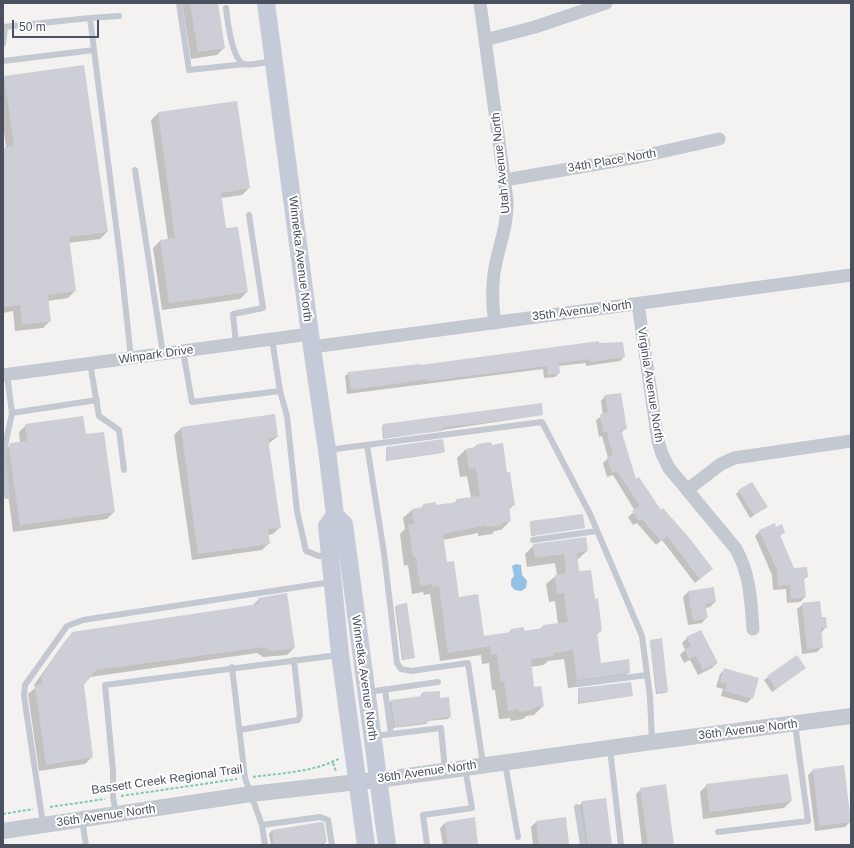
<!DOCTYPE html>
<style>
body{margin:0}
#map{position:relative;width:854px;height:848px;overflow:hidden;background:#f3f2f1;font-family:Helvetica,sans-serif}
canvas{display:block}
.frame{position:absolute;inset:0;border:4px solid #4a505d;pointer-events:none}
.scale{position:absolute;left:12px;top:20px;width:87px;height:18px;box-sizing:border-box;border:2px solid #4a505d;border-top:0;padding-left:5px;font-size:12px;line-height:14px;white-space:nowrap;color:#4a505d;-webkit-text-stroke:3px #fff;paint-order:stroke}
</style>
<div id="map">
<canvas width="854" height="848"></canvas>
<div class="frame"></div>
<div class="scale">50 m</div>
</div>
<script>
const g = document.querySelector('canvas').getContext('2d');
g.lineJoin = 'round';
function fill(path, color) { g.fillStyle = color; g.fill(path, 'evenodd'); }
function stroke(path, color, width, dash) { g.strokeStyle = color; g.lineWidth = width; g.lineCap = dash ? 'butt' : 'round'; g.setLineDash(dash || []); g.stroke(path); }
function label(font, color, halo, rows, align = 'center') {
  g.font = font + ' Helvetica,sans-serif'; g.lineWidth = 4; g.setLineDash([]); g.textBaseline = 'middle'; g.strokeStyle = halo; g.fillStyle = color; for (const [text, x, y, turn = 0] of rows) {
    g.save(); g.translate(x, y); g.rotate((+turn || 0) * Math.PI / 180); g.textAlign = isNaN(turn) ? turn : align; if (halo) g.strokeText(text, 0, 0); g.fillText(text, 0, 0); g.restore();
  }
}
fill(new Path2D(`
 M516 564 521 565 522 575 527 581 526 588 521 591 515 590 511 586V580L514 576 512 566Z`), '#94c2e6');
fill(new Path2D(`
 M182 3H217L224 48 217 55 191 59Z
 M5 77 107 232 100 239 68 243 75 291 68 298 48 301 50 321 43 328 15 331 13 311 3 313V149L6 148 3 124V79Z
 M158 113 249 188 242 195 221 198 225 229 247 292 240 299 162 310 153 248 160 241 168 240 151 120Z
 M598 344 624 357 620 361 586 366V363L558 366 559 373 555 377 544 378 543 369 347 394 345 376 349 373 419 367Z
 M605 396 626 428 621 433 635 481 712 569 695 583 662 540 656 545 637 523 633 525 628 517 635 511 613 475 607 477 603 463 608 458 602 436 599 437 596 420 603 415 601 401Z
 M542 415 383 439 382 426 383 425Z
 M26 425 85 435 103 433 114 512 107 519 13 532 3 456 4 451 11 444 20 443 19 432Z
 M181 428 277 437 268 444 280 527 273 534 268 535 269 543 262 550 192 560 174 435Z
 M442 441V453L386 461V448Z
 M477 445 506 473 514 505 508 510 510 521 501 530 494 531 492 534 478 536V533L443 540 446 563 458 598 483 637 507 634 511 630 523 632 539 630 543 626 558 624 555 601 549 602 546 584 557 575 555 563 527 567 525 554 534 545 587 551 577 560 579 572 594 600 601 631 596 635 600 664 629 672 620 681 568 688 564 659 548 661 544 665 530 667 533 688 543 706 534 715 526 716 523 719 511 721 510 718 499 719 495 690H492L489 663 482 664 481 655 440 661 430 594 424 595 423 592 412 594 408 565 404 566 400 534 405 529 403 518 412 510 420 508 424 505 435 506 453 504 457 500 471 498 467 476 460 477 457 458 466 449 473 448Z
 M739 491 766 507 750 518 736 494Z
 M530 522 584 528 531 536Z
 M776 528 784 532 779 537 793 569 807 577 803 580 805 597 800 602 787 603 786 589 773 590 772 575 755 536 760 531Z
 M688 592 715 602 710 607 705 608 707 617 702 623 688 625 683 597Z
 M259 599 294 648 287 655 263 657 257 653 90 677 82 685 92 757 85 764 39 771 28 694 35 688 34 685 66 640 73 633 252 606Z
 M406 604 414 658 402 660 395 607Z
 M803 604 821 618 826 627 821 633 822 647 817 652 802 654 797 609Z
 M687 638 717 663 712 668 698 675 690 660 684 663 680 655 685 650 682 643Z
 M651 641 667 691 666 693 656 694 650 642Z
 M796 657 801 671 772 692 764 680Z
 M725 669 752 698 747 703 721 696 723 689 716 687 720 674Z
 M578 689 632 696 578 704Z
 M422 693 440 699 450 717 448 719 428 721 426 724 393 728 389 703 391 701 420 697Z
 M813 770 850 822 845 827 815 831 808 775Z
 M707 785 791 801 784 808 703 819 700 792Z
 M641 789 673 845H642L636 794Z
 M583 801 610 845H583L578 807Z
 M536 822 568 844 533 845 531 827Z
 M445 823 477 845H443L440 828Z
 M272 830 326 842 323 845H271L269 834Z`), '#0003');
fill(new Path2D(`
 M190 3H218L225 48 198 52Z
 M84 65 108 232 69 237 76 291 48 295 51 321 22 325 20 305 3 307V148L14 146 4 76Z
 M237 101 250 188 221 193 226 228 238 227 248 292 169 303 160 240 175 238 158 112Z
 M599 341V343L623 342 625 357 590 362 589 359 559 363 560 373 548 375 547 366 428 381V379L351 390 348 372 420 364V365Z
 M621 393 627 429 621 430 636 479 639 477 661 510 663 508 691 540 713 569 700 579 667 536 661 541 642 519 639 521 632 511 640 506 617 471 612 473 607 457 613 455 607 432H603L600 414 608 413 605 395Z
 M542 403 543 415 441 428 442 431 384 438 383 424Z
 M275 414 278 437 268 438 281 528 268 529 270 544 198 554 181 427Z
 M83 416 86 434 104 432 115 512 20 525 9 448 10 443 27 441 25 424Z
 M443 439 445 452 387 460 386 447Z
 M491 442 492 445 503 443 507 472H510L515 505 509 506 511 521 501 523 502 525 487 527 486 525 443 534 447 562 454 561 459 597 478 594 484 636 511 632V629L524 627V631L543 628V625L568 622 564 593 557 594 555 575 566 573 564 554 535 558 533 544 586 537 588 551 577 553 579 571 591 570 595 599 598 598 602 631 597 632 601 663 629 659 630 671V673L577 680 573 650 554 653V656L531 659 534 687 541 686 544 706 532 708 533 710 519 712V709L508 711 504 681 501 682 497 654 491 655 490 646 448 653 439 586 432 587V584L420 586 416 557H413L408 525 414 524 412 509 424 507 423 504 436 502V505L457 502 456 499 480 496 476 468 469 469 466 449 477 447V444Z
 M752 482 768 507 754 515 738 490Z
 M583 514 585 528 532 536 530 521Z
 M775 523 776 527 782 524 785 533 780 535 794 568 807 567 808 577H804L806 597 791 599 790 585 778 586 777 570 759 530Z
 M714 587 716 602 705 604 708 618 693 621 688 591Z
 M287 593 295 648 270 651 264 647 96 670 84 685 93 757 46 765 35 686 43 684 41 677 72 632 259 604 258 598Z
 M820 601 822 617H826L827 628H821L823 648 807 649 802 603Z
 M407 603 415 658 403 660 396 605Z
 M701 630 718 663 703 670 696 656 689 659 685 649 691 646 686 637Z
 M662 638 668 692 657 693 650 640Z
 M797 655 806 668 776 689 767 676Z
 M724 668 759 678 753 699 725 691 727 684 720 682Z
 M631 682 633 696 579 703 578 688Z
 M440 691V698L449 697 451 717 428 720 429 722 395 727 391 700 422 696V692Z
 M844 765 851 822 819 826 813 769Z
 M788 774 792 801 710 812 706 784Z
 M666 784 674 845H648L640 788Z
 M606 798 612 845H588L582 801Z
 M475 817 478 845H448L445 822Z
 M566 817 569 844 539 845 536 821Z
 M321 822 324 823 327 842 308 845H274L272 830Z`), '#cecfd6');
stroke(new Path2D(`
 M333 763 336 771
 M253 777C282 773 315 772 340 758
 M121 796 237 779
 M50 807 105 799
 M3 814 33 809`), '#7ec8b5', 2, [3, 2]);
stroke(new Path2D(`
 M179 3 189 70 245 64
 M226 8C227 19 232 60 244 64 251 66 264 62 272 61
 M90 18 121 265 131 358
 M3 27 90 18 119 16
 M3 44 5 27
 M3 61 94 50
 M135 170 163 354
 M236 344 233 314 263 308 249 215
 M183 351 192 402 280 391 272 339
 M90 363 99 416 119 430 124 470
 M280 391 287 416 297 511 306 551 319 556 328 555
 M12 413 97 400
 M367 445 384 553 397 663 401 669 411 671 468 663 483 764
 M328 450 542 422 590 514 642 636 650 697 652 741
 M3 456 12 413 7 375
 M3 459 7 496
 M533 540 597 531
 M232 667 245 778 262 825 265 845
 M578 684 647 675
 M385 689 391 734
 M368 692 438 682
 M239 730 298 720 300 715 294 660
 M375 736 441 728 445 770
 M610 749 621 845
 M505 763 518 837
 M577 807 583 845
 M116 814 113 797V771L105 685 338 655
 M82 820 86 845
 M43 824 24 696 25 685 67 626 83 620 331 582
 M262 825 320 817 328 820 332 845
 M718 832 808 821 795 724
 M427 845 423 815 472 808 465 768`), '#c3c8d1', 6);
stroke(new Path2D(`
 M480 3 507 200C508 227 498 247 494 273 492 290 492 306 495 323
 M485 40 535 27 606 3
 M505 180 638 157 719 139
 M638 304 658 441 662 454 669 468 736 549C750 574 751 601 753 629
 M312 347 851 275
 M3 375 310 334
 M687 490 721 464 734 458 851 441`), '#c3c8d1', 13);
stroke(new Path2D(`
 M3 831 251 794 393 778 652 742 851 716`), '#c3c8d1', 16);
stroke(new Path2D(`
 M266 3 310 334 327 450 335 515 327 526 340 654 366 845
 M335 515 344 524 387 845`), '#c5cad8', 18);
label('12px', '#4a505d', '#fff', [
 ["34th Place North",612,161,-10],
 ["Utah Avenue North",501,163,-96],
 ["Winnetka Avenue North",300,259,83],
 ["35th Avenue North",582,311,-7],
 ["Winpark Drive",156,355,-8],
 ["Virginia Avenue North",650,385,81],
 ["Winnetka Avenue North",364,678,82],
 ["36th Avenue North",748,730,-7],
 ["36th Avenue North",427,772,-8],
 ["Bassett Creek Regional Trail",167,780,-8],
 ["36th Avenue North",106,816,-8]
]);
</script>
